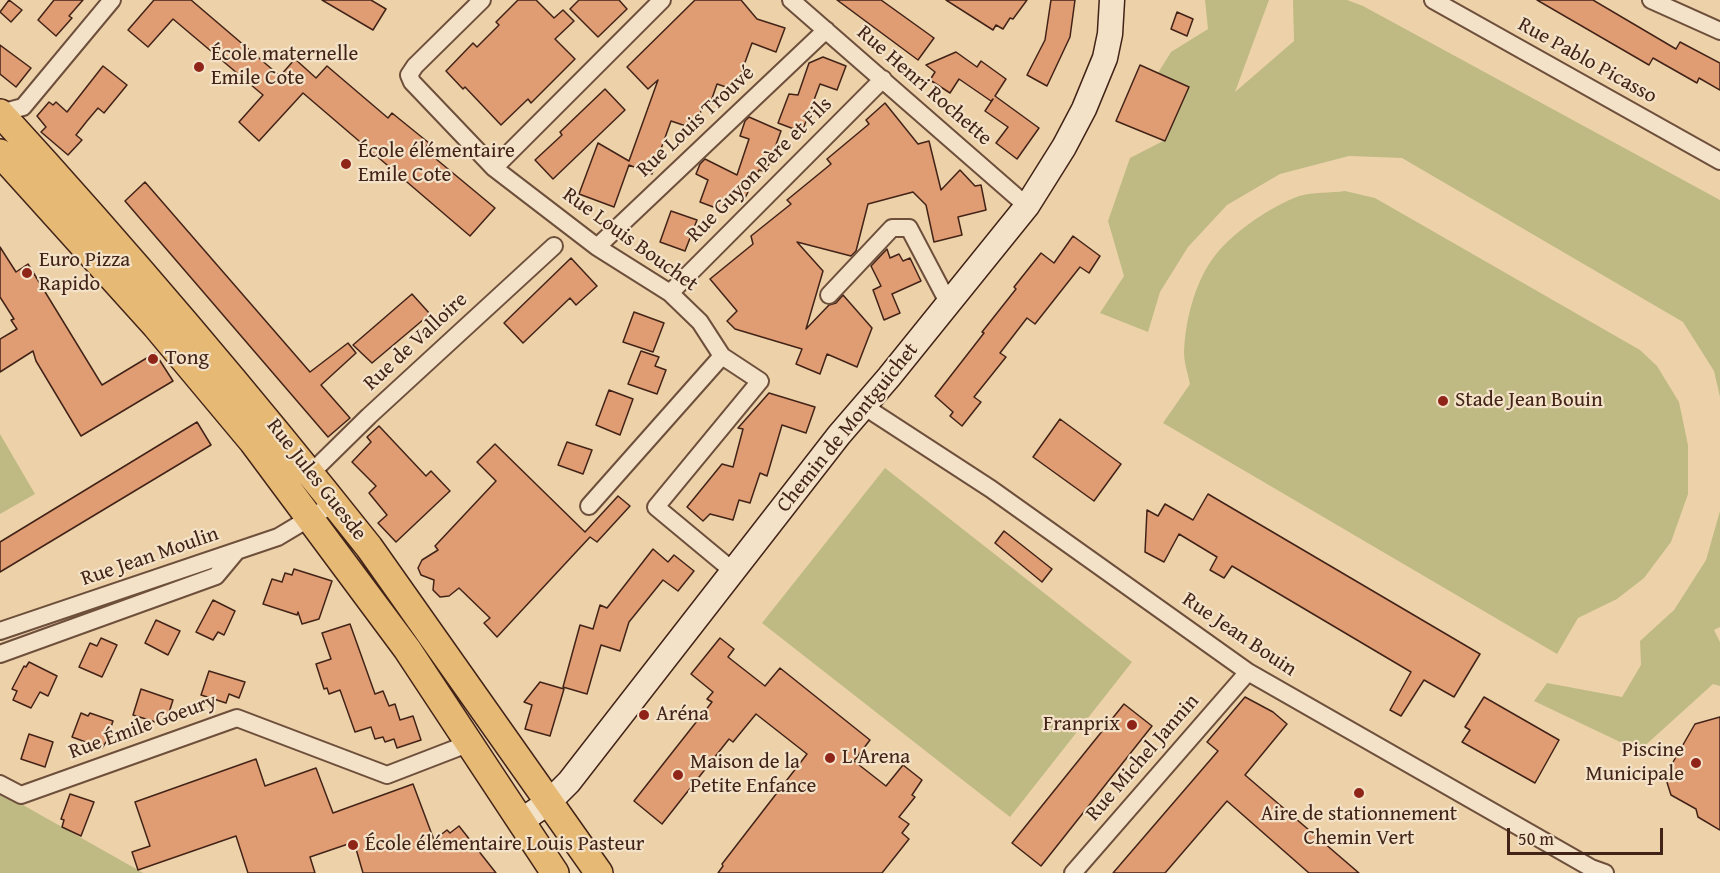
<!DOCTYPE html>
<meta charset="utf-8">
<style>
body{margin:0}
#map{position:relative;width:1720px;height:873px;overflow:hidden;background:#edd2a9;font-family:"Gentium Book Plus",serif}
canvas{display:block}
.scale{position:absolute;left:1507px;top:828px;width:156px;height:27px;box-sizing:border-box;border:3px solid #422318;border-top:0;padding-left:8px;font-size:18px;line-height:21px;white-space:nowrap;color:#422318;-webkit-text-stroke:4px #f3e2c7;paint-order:stroke}
</style>
<div id="map">
<canvas width="1720" height="873"></canvas>
<div class="scale">50 m</div>
</div>
<script>
const g = document.querySelector('canvas').getContext('2d');
g.lineJoin = 'round';
function fill(path, color) { g.fillStyle = color; g.fill(path, 'evenodd'); }
function stroke(path, color, width, dash) { g.strokeStyle = color; g.lineWidth = width; g.lineCap = dash ? 'butt' : 'round'; g.setLineDash(dash || []); g.stroke(path); }
function label(font, color, halo, rows, align = 'center') {
  g.font = font + ' "Gentium Book Plus",serif'; g.lineWidth = 4.5; g.setLineDash([]); g.textBaseline = 'middle'; g.strokeStyle = halo; g.fillStyle = color; for (const [text, x, y, turn = 0] of rows) {
    g.save(); g.translate(x, y); g.rotate((+turn || 0) * Math.PI / 180); g.textAlign = isNaN(turn) ? turn : align; if (halo) g.strokeText(text, 0, 0); g.fillText(text, 0, 0); g.restore();
  }
}
fill(new Path2D(`
 M1205 0H1269L1235 92 1294 41 1293 0H1347L1363 6 1720 200V397L1714 371 1683 322 1402 158 1349 156 1280 174 1227 205 1188 247 1160 292 1148 332 1100 313 1124 276 1108 221 1130 158 1165 140 1189 87 1158 73 1171 52 1208 29Z
 M1345 191 1375 198 1640 350 1657 366 1679 402 1688 445V494L1671 542 1644 578 1617 599 1578 618 1557 654 1163 423 1190 384C1188 374 1184 363 1184 352 1185 322 1194 286 1211 261 1229 234 1270 207 1299 196 1313 192 1330 193 1345 191Z
 M0 434 35 494 0 514Z
 M885 468 1132 662 1010 817 762 623Z
 M1720 511V627L1714 630 1720 642V686L1713 684 1639 751 1534 701 1547 683 1622 697 1641 665 1640 641 1674 610 1706 560Z
 M0 792 138 870 143 873H0Z`), '#bfba84');
const building = new Path2D(`
 M9 0 22 10 11 22 0 12Z
 M54 0H83L69 16 72 18 56 36 38 20Z
 M154 0H191L280 76 295 59 316 78 327 66 388 118 392 113 429 143 424 149 495 208 470 236 303 93 259 141 239 122 263 95 173 19 148 47 128 30Z
 M322 0H371L386 9 373 30Z
 M518 0H536L554 18 563 10 574 21 555 39 575 59 531 103 528 99 501 125 465 87 463 89 446 71 473 43 477 47 499 25 496 22Z
 M579 0H619L627 9 598 37 570 9Z
 M695 0H741L757 19 785 28 776 52 752 43 735 90 717 84 709 107 703 105 695 129 671 121 652 174 629 165 614 207 579 194 598 143 629 161 658 80 648 89 627 67Z
 M837 0H881L934 38 918 60Z
 M946 0H1027L1013 19 1010 18 1003 29 996 25 993 30Z
 M1051 0H1075L1070 37 1047 86 1027 75 1045 40Z
 M1537 0H1593L1676 49 1680 42 1720 63V90L1699 78 1697 83 1653 58 1649 65Z
 M1177 12 1193 19 1187 36 1171 29Z
 M0 45 31 68 16 87 0 74Z
 M956 52 977 67 981 61 1006 79 995 96 1039 128 1017 159 996 143 1008 127 985 111 993 99 991 101 959 79 950 93 930 80 935 72 926 65Z
 M823 57 846 66 837 90 820 84 802 132 778 123 789 94 798 95 809 63Z
 M1140 65 1189 87 1165 141 1116 121Z
 M103 66 127 85 104 113 98 108 87 121 76 135 82 140 68 155 41 132 46 127 37 116 49 102 53 105 56 102 67 112Z
 M605 89 625 110 553 179 535 160 562 135 560 132Z
 M885 103 918 144 929 141 941 190 960 170 975 186 981 185 986 210 958 217 962 235 934 242 926 205 913 192 868 204 856 251 851 256 797 242 823 271 806 329 829 305 836 303 843 295 872 328 857 367 827 354 820 374 796 364 802 349 735 329 727 321 737 311 710 279 753 244 751 236 791 204 787 200 831 164 827 159 869 124 866 120Z
 M749 117 781 131 766 172 759 170 745 198 731 191 724 211 700 202 708 180 696 174 700 164 705 159 737 175 749 139 740 136 745 121Z
 M145 182 310 372 348 343 356 353 321 385 350 418 328 437 125 201Z
 M671 211 697 220 685 251 660 242Z
 M1073 236 1100 256 1089 273 1080 267 1035 324 1027 318 1000 353 1006 357 974 397 981 402 962 426 950 416 953 412 935 396 984 333 982 332 1016 289 1014 287 1041 253 1054 263Z
 M0 247 16 272 28 264 102 385 155 353 173 381 81 436 36 361 33 351 0 372V339L17 329 11 320 14 319 0 297Z
 M887 249 890 258 899 254 903 261 910 258 921 281 892 294 900 313 884 320 873 290 881 286 871 266Z
 M571 258 597 286 576 305 570 298 523 343 504 323Z
 M412 294 430 314 372 363 353 345Z
 M634 312 664 323 653 352 623 342Z
 M641 351 659 357 655 366 666 370 657 394 628 384Z
 M609 390 633 399 620 435 596 425Z
 M769 393 815 407 806 433 782 425 767 476 760 473 750 503 739 500 733 520 710 514 703 521 687 507 722 464 733 467 743 429 738 428Z
 M1060 419 1121 464 1094 501 1033 457Z
 M197 422 211 445 0 572V542Z
 M379 426 426 476 431 471 450 491 396 542 378 523 387 515 369 493 376 486 352 462 371 442 367 437Z
 M567 442 592 450 583 474 558 465Z
 M495 444 585 532 618 496 630 506 597 542 590 537 497 637 484 623 490 618 459 588 449 596 440 597 433 590 434 580 421 575 418 568 422 560 438 550 435 546 496 481 477 462Z
 M1208 494 1480 654 1454 697 1424 680 1401 716 1390 710 1411 672 1232 566 1224 578 1210 570 1217 557 1179 534 1164 562 1145 552 1147 510 1158 516 1165 504 1193 520Z
 M1004 531 1052 569 1042 582 995 543Z
 M653 549 668 562 674 555 694 571 678 591 663 580 629 622 620 651 601 645 587 694 563 687 580 625 593 629 600 605 607 608Z
 M294 569 332 581 319 619 302 624 298 612 297 615 263 604 272 579 282 582 285 573 292 575Z
 M213 600 235 611 224 635 218 632 213 640 196 632Z
 M156 620 180 631 168 655 145 643Z
 M350 624 375 694 383 691 389 706 395 704 400 720 413 716 421 740 397 748 394 739 385 742 383 737 375 739 371 727 355 732 340 690 329 694 327 688 324 689 316 664 331 659 322 633Z
 M101 638 117 645 102 677 79 667 90 643 97 646Z
 M720 638 734 649 728 657 765 686 780 668 870 740 854 761 886 786 903 765 922 780 912 795 915 797 899 817 909 824 902 833 909 839 882 873H718L723 866 722 864 807 754 756 714 733 742 729 739 662 824 634 801 712 702 707 699 713 692 691 674Z
 M29 662 57 676 48 696 40 692 31 708 13 700 17 691 12 689 24 666 26 667Z
 M209 671 245 682 239 698 229 694 226 703 201 695Z
 M540 682 564 689 550 736 525 729 532 705 524 702Z
 M141 689 173 700 165 725 133 715Z
 M1245 697 1273 712 1287 724 1245 775 1359 873H1309L1227 801 1165 873H1113L1218 751 1207 742Z
 M1484 697 1559 740 1535 783 1462 742 1470 730 1465 727Z
 M1124 704 1152 726 1041 866 1012 843Z
 M81 713 88 716 90 713 113 721 106 742 102 748 72 737Z
 M1720 717V830L1698 817 1696 809 1671 795 1665 776 1695 724Z
 M29 734 53 742 45 767 21 759Z
 M256 759 265 786 316 768 333 813 413 784 434 840 447 830 450 833 459 826 496 873H363L354 842 310 857 315 873H248L236 836 138 870 132 852 150 846 135 802Z
 M70 794 94 802 81 836 62 827 64 820 61 819Z`);
fill(building, '#e09c72');
stroke(building, '#422318', 1.5);
const street = new Path2D(`
 M482 0 415 66 409 75 412 82 494 168 597 247 670 293 700 322 722 356 760 381 656 507 733 571
 M791 0 1027 206
 M1433 0 1720 161
 M1651 0 1720 31
 M0 113 23 107 112 0
 M494 168 662 0
 M597 247 826 30
 M670 293 883 79
 M829 295 892 228H909L949 304
 M865 407 991 489 1248 672 1591 868 1605 873
 M311 473 369 416 554 246
 M589 506 722 356
 M0 631 278 537 335 503
 M0 654 216 576 236 552
 M0 784 21 795 237 718 387 775 470 743
 M1073 873 1248 672`);
const secondary = new Path2D(`
 M521 821 549 802 569 782 839 435 889 377 1027 206 1064 147 1084 109 1105 58 1110 34 1112 0`);
const primary = new Path2D(`
 M0 113C128 253 251 398 369 547L599 873
 M0 153 156 326 253 442 407 649 555 873`);
stroke(street, '#6d4f3c', 20);
stroke(secondary, '#422318', 27);
stroke(primary, '#422318', 30);
stroke(street, '#f3e2c7', 16);
stroke(secondary, '#f3e2c7', 24);
stroke(primary, '#e6b974', 27);
for (const [x, y, r, color] of [
 [199,67,6,"#8f2418"],
 [346,164,6,"#8f2418"],
 [27,273,6,"#8f2418"],
 [153,359,6,"#8f2418"],
 [1443,401,6,"#8f2418"],
 [644,715,6,"#8f2418"],
 [1132,725,6,"#8f2418"],
 [830,758,6,"#8f2418"],
 [1696,763,6,"#8f2418"],
 [678,775,6,"#8f2418"],
 [1359,793,6,"#8f2418"],
 [353,845,6,"#8f2418"]
]) { const dot = new Path2D(); dot.arc(x, y, r, 0, 2 * Math.PI); g.fillStyle = color; g.fill(dot); stroke(dot, '#f3e2c7', 2); }
label('21px', '#422318', '#f3e2c7', [
 ["École maternelle",211,55],
 ["Emile Cote",211,79],
 ["École élémentaire",358,152],
 ["Emile Cote",358,176],
 ["Euro Pizza",39,261],
 ["Rapido",39,285],
 ["Tong",165,359],
 ["Stade Jean Bouin",1455,401],
 ["Aréna",656,715],
 ["Franprix",1120,725,"right"],
 ["Piscine",1684,751,"right"],
 ["Municipale",1684,775,"right"],
 ["L'Arena",842,758],
 ["Maison de la",690,763],
 ["Petite Enfance",690,787],
 ["Aire de stationnement",1359,815,"center"],
 ["Chemin Vert",1359,839,"center"],
 ["École élémentaire Louis Pasteur",365,845]
], 'left');
label('21px', '#422318', '#f3e2c7', [
 ["Rue Pablo Picasso",1587,61,29],
 ["Rue Henri Rochette",924,86,41],
 ["Rue Louis Trouvé",696,122,-43],
 ["Rue Guyon Père et Fils",760,170,-45],
 ["Rue Louis Bouchet",630,240,36],
 ["Rue de Valloire",416,342,-43],
 ["Chemin de Montguichet",848,428,-51],
 ["Rue Jules Guesde",316,480,52],
 ["Rue Jean Moulin",150,557,-19],
 ["Rue Jean Bouin",1239,635,34],
 ["Rue Émile Goeury",143,727,-20],
 ["Rue Michel Jannin",1143,758,-49]
]);
</script>
